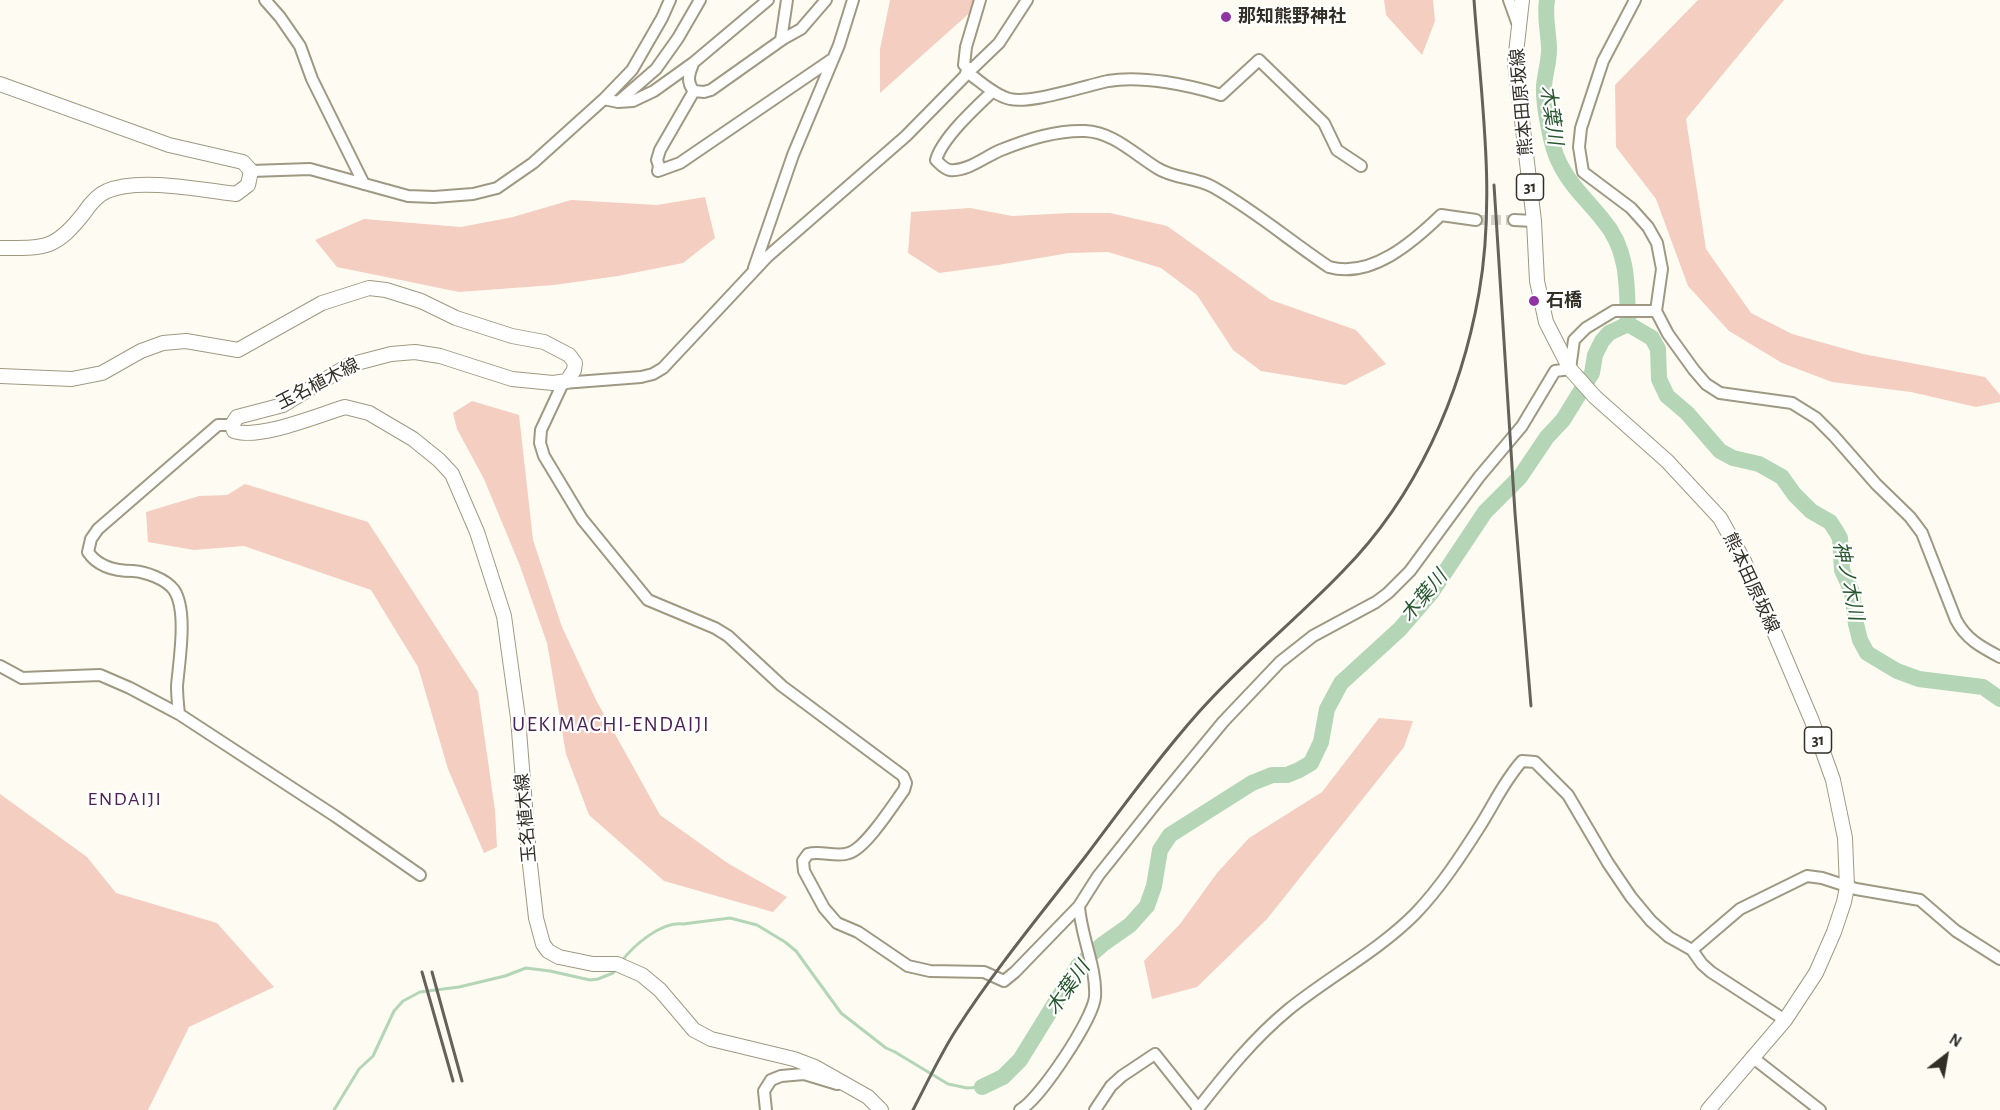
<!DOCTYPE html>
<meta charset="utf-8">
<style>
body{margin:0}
#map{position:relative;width:2000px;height:1110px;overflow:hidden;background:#fefcf2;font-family:"Alegreya Sans",sans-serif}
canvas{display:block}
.north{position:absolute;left:1916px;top:1026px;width:60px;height:60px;-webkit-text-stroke:4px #fff;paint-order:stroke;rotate:31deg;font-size:16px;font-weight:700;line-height:24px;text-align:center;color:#322f26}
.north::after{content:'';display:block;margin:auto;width:21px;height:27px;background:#322f26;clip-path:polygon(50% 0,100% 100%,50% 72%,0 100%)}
</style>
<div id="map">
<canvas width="2000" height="1110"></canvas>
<div class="north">N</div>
</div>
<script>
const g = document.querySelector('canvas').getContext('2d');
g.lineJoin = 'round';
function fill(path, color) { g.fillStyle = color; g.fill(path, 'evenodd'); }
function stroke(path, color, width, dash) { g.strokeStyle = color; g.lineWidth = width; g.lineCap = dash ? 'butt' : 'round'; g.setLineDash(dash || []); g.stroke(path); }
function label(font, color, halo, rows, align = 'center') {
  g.font = font + ' "Alegreya Sans","Noto Sans JP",sans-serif'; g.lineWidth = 4.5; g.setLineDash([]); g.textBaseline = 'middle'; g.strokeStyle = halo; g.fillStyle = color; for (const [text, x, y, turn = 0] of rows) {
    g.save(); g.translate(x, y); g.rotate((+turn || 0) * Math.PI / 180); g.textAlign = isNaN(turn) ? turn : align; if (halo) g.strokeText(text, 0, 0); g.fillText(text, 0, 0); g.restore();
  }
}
fill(new Path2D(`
 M890 0H984L880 93V49Z
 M1384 0H1433L1435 21 1422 55 1386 15Z
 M1698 0H1784L1686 119 1706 249 1751 313 1792 334 1863 354 1985 377 2000 395V402L1976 407 1911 392 1832 382 1782 363 1729 331 1688 286 1656 199 1616 147 1615 85Z
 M705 197 715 238 683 263 618 276 554 285 459 292 337 267 315 240 364 219 461 227 513 217 571 200 657 205Z
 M970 208 1012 216 1070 213H1110L1167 226 1271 300 1356 330 1386 364 1345 385 1261 371 1233 350 1197 295 1161 268 1108 252 1069 253 998 265 939 273 908 253 911 212Z
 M472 401 519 415 533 540 562 627 596 700 660 815 729 864 787 897 773 912 664 881 589 815 566 754 547 643 520 566 484 479 457 429 453 413Z
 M245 484 368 522 478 692 495 810 497 847 484 853 448 769 418 667 371 590 244 546 194 550 148 542 146 512 199 496 227 495Z
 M1379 718 1413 721 1404 747 1267 919 1197 987 1152 999 1144 961 1180 924 1217 873 1249 838 1322 792Z
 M0 794 87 857 116 893 217 923 274 987 189 1027 148 1110H0Z`), '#f4cec1');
stroke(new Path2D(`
 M621 962C633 946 661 921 683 924L730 918 757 925 785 942 796 951 841 1013 886 1048 895 1052 948 1084 967 1088 982 1087
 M334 1110 359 1069 373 1056 394 1011 403 1001 420 992 459 987 505 976 526 968 550 971 590 980 598 979 613 973 617 968`), '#b4d6b6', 3);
stroke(new Path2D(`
 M1628 324 1652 338 1658 349 1659 379 1667 396 1687 413 1720 451 1733 458 1759 464 1782 477 1794 494 1811 511 1830 522 1836 531 1840 538 1842 570 1852 592 1856 624 1860 640 1867 653 1897 671 1919 679 1983 687 2000 699
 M982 1087 1003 1077 1020 1060 1078 966 1103 944 1130 925 1147 906 1154 886 1160 850 1170 835 1252 783 1272 775H1287L1299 770 1311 763 1321 742 1327 709 1341 683 1400 629 1431 593 1485 512 1520 477 1547 437 1563 420 1592 373 1595 355 1602 341 1609 333 1628 324C1627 287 1629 250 1603 220 1588 201 1569 184 1559 162 1551 147 1543 103 1544 86 1545 74 1549 62 1549 50 1549 33 1544 17 1547 0`), '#b4d6b6', 16);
stroke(new Path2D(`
 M1476 220H1514`), '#d5d3c9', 10, [10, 5]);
const minor = new Path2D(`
 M265 0 280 17 300 46 312 79 364 184
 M980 0 966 47 964 65 968 68 971 75C982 83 996 96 1010 99 1030 104 1085 86 1108 81 1141 75 1190 85 1221 95L1259 60 1324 123 1337 150 1361 166
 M1027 0 999 43 973 68H968L965 76 906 136 767 257 663 368 653 374 641 377 563 383 541 430 540 443 544 456 582 519 648 600 715 628 728 636 782 686 903 776 906 783 904 790C893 805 866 848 849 853 836 858 821 850 808 854L803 861 804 871 824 908 837 923 858 932 908 966 930 971 984 972 1004 981 1015 972 1079 906 1098 876 1157 802 1223 722 1280 662 1313 636 1376 602 1388 593 1410 571 1479 477 1522 426 1555 371 1570 369 1574 340 1586 328 1614 311H1656
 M1509 0 1518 25
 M1635 0 1603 61 1581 128 1579 147 1583 172 1631 208 1648 227 1657 243 1662 269 1656 311 1668 334 1694 370 1706 384 1720 393 1792 403 1816 418 1834 436 1876 484 1910 517 1922 533 1956 620C1966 639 1981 647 2000 657
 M781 40 787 0
 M693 64C689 74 686 82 694 91L704 92 711 90 783 39 801 29 826 0
 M694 91 660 150 657 160 659 166 658 171 680 163 831 60
 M993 91C977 106 942 138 936 160 940 164 944 169 950 170 967 172 986 156 1001 150 1028 139 1056 130 1085 131 1113 132 1134 154 1157 168 1174 179 1195 177 1213 187 1254 210 1290 241 1329 267 1371 279 1413 242 1441 215L1476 220
 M604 99 618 102 633 101 654 91 693 63 768 0
 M618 102 656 69 678 38 700 0
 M251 171 310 169 408 196 434 197 473 194 497 188 533 163 604 99 632 70 662 18 670 0
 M1514 220 1534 221
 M754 268 793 155 839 45 853 0
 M0 666 22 678 100 675 130 688 179 714 335 816 420 875
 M179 714C178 705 177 696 177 686 179 661 188 611 174 590 166 579 146 572 133 571 116 571 98 567 88 552L91 539 98 529 218 425H232
 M1692 950 1740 909 1807 876 1822 878 1856 889 1920 900 1956 931 2000 959
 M1752 1057 1820 1110
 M766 1110 764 1091 771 1080 781 1076 804 1074 837 1084
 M1020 1110C1040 1099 1093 1019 1095 997 1097 968 1081 937 1079 906
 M1095 1110 1111 1086 1122 1076 1155 1054 1198 1108
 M1197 1110C1225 1074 1253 1039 1288 1010 1330 976 1377 952 1415 914 1440 888 1461 856 1480 826 1494 804 1504 781 1522 761L1535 762 1568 795 1608 863 1631 897 1651 921 1669 937 1692 950 1702 964 1711 972 1785 1020`);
const major = new Path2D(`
 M1522 0 1515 62 1534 221 1537 281 1546 322 1570 369 1595 397 1667 461 1720 518 1744 561 1812 721 1833 780 1845 838 1847 887 1844 902 1834 932 1816 973 1785 1020 1708 1110
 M0 84 169 145 243 162 251 171 248 185 236 194C202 190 138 177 107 191 97 195 90 204 84 213 55 250 45 248 0 248
 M0 376 72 379 102 373 141 351 163 343 186 341 238 350 322 303 369 288 386 290 421 301 456 318 512 336 544 342 569 355 575 363 574 370 567 381 553 383 512 379 440 356 415 352 391 354 349 365 283 405 237 417 232 425 234 431C259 440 319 415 345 407L369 413 413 439 439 460 452 474 477 532 504 616 518 718 529 856 536 918 543 944 548 951 559 957 593 964H617L642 975 660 990 694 1030 711 1039 794 1059 815 1067 868 1097 881 1110`);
stroke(minor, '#9f9983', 14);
stroke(major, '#9f9983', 16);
stroke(minor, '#fff', 10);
stroke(major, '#fff', 14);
stroke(new Path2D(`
 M1494 185 1515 513 1531 706
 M422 972 453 1081
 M432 972 462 1081
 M913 1110C927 1083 940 1055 956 1030 995 969 1041 914 1085 857 1122 808 1158 758 1198 713 1243 662 1296 620 1343 571 1416 497 1461 396 1479 293 1496 197 1481 96 1474 0`), '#656259', 3);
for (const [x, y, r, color] of [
 [1226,17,6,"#8e35a1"],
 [1534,301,6,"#8e35a1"]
]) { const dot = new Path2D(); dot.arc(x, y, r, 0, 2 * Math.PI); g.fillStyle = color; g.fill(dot); stroke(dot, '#fff', 2); }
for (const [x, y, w] of [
 [1530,187,27],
 [1818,740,27]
]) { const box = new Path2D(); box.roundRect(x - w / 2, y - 13, w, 26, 4.5); g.fillStyle = '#fff'; g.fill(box); stroke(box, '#322f26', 1.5); }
label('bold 16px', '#322f26', null, [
 ["31",1530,187],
 ["31",1818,740]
]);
label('bold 18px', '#322f26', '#fff', [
 ["那知熊野神社",1238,17],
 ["石橋",1546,301]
], 'left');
label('18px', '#322f26', '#fff', [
 ["熊本田原坂線",1522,102,-95],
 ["玉名植木線",318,384,-27],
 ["熊本田原坂線",1751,583,65],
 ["玉名植木線",526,818,-95]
]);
label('italic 20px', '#26572e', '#fff', [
 ["木葉川",1551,115,82],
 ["神ノ木川",1848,581,78],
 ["木葉川",1424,596,-50],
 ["木葉川",1068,988,-55]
]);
g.letterSpacing = '1.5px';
label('20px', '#4c2256', '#fff', [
 ["ENDAIJI",125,799]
]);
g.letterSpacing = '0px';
g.letterSpacing = '1.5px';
label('21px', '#4c2256', '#fff', [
 ["UEKIMACHI-ENDAIJI",611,725]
]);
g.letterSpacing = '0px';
</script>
